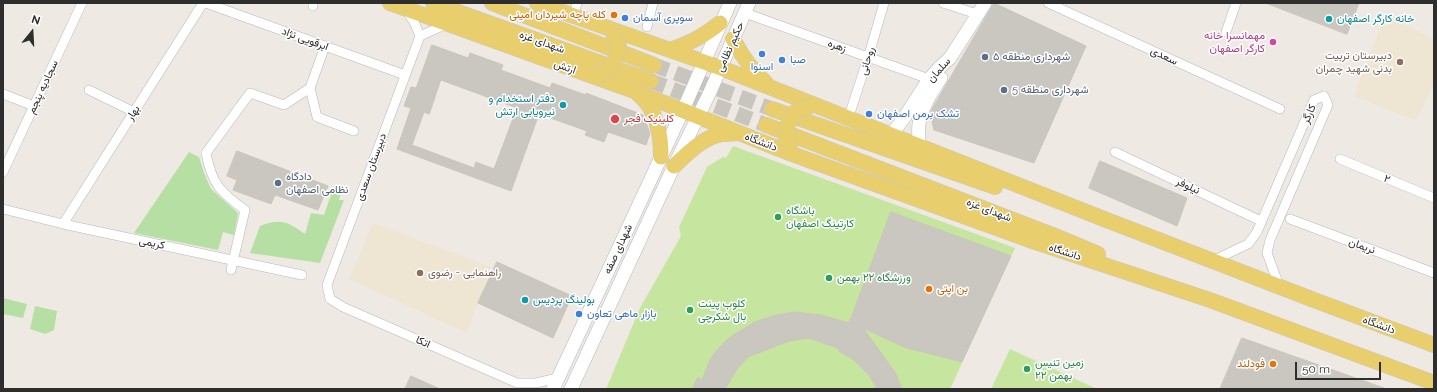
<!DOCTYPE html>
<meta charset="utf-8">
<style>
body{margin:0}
#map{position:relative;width:1437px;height:392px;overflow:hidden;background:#eee9e2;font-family:Raleway,sans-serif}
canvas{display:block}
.frame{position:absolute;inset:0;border:4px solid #2e2e2e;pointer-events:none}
.north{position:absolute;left:12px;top:12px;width:40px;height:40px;-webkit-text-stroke:3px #fff;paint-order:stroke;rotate:18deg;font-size:11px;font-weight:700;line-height:16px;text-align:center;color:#2e2e2e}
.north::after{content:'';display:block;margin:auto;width:14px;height:18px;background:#2e2e2e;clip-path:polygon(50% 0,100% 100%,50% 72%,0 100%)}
.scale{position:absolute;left:1295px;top:362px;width:86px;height:18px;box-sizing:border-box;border:2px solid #2e2e2e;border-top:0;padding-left:5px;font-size:12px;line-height:14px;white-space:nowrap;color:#2e2e2e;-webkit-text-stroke:3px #fff;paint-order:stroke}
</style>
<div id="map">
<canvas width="1437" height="392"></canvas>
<div class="frame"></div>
<div class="north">N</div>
<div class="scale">50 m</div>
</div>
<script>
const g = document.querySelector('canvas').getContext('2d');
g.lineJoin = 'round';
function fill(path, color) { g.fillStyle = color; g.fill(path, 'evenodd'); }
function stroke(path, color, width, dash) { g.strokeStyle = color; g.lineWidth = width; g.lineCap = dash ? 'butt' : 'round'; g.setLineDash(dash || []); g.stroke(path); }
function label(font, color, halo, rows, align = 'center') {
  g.font = font + ' Raleway,Vazirmatn,sans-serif'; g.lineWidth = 3; g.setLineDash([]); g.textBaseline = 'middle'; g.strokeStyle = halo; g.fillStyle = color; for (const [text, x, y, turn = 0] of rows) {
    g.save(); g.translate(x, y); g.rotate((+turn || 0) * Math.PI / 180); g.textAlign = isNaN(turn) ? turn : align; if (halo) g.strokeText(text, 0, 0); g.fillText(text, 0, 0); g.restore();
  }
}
fill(new Path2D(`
 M1385 15 1434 39V84L1416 121 1354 96Z
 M373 223 491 267 467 333 349 279Z`), '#eee6d3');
fill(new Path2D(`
 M189 152 199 157 204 173 211 189 238 213 234 235 223 232 218 250 134 233Z
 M333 189 341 192 339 200H344L320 263 250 253 260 226C281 218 288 222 305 234L311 213 324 215Z
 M3 298 27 304 23 318 3 314Z
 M35 306 57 311 54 330 45 334 30 329Z`), '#b6e0a3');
fill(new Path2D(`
 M733 146 1015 248 950 389H606L640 308 681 236 679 227 707 167 723 157 726 158Z
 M1010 349 1097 389H991Z`), '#c6e6a0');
const building = new Path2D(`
 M994 3 1086 46 1034 163 934 130 930 114 932 109Z
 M1266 3H1359L1347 34Z
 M432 45 468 58 470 53 503 65 501 70 550 88 552 83 586 95V93L643 115 650 133 646 145 608 132 604 142 585 135 587 131 539 114 511 191 397 149 411 108 404 106 411 87 416 88ZM441 80 517 108 494 169 476 162 474 168 412 145 424 112 429 114Z
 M237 151 328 186 318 210 275 195 271 204 233 190 237 180 227 176Z
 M1100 161 1187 198 1177 226 1089 188Z
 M891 212 1011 256 962 362 904 347 863 328 895 372 902 389H877L869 375 854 360 839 351 840 349 809 338 789 341 748 357 737 369 725 389H692L698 377 702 380 710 360 717 350 730 337 755 322 776 315 795 312 821 315 849 323Z
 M497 262 572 296 553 338 478 303Z
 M1242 338 1384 388V389H1220Z
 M411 376 440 389H405Z`);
fill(building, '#cac7c0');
stroke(building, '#cac5bb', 1);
stroke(new Path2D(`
 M654 65 772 109
 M651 81 766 125`), '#c8c4be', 15, [15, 8]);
const street = new Path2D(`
 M206 3 405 75
 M943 3 977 14
 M1048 3 1280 109
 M313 6V3
 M405 9 414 22 420 36
 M745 13 929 79
 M573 16 577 3
 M647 27 653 3
 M1226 32 1236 3
 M420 36 327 285 330 299 343 307 517 383H536L558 378
 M420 36 447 24
 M310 88 325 46
 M89 90 134 112
 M3 94 34 106
 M848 119 868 58 884 3
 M1115 152 1261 221
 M1340 159 1434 198
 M3 172 82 3
 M3 209 63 224 302 275
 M1290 219 1434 273
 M63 224 203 3
 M1212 261 1248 244 1257 232 1314 100 1324 96 1328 105 1270 240 1267 253 1280 288
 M231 270 245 210C220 192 212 184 206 153L250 93 284 105 310 88 317 117 354 131`);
const secondary = new Path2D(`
 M891 135 904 118 929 79 939 68 950 58 985 3
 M919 146C919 139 918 131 919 124 921 108 932 91 941 78
 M553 389 683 110 730 3
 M571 389 674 166 710 92 749 3`);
const primary = new Path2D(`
 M390 3 634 91 792 154 1035 242 1210 300 1434 383
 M433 3 651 81
 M492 3 654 65
 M537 3 721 68 1104 219 1314 300 1434 345
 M733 39C742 56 751 70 766 83
 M670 50C692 42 702 37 720 23
 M638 94C657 110 661 133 661 157
 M772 109 995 187
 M766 125 1055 236 1098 254
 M674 166C687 154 703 137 722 134 728 134 733 134 738 133`);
stroke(street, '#b5b7c0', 10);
stroke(secondary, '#b5b7c0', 14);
stroke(primary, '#c9c9c9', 16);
stroke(street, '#fff', 9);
stroke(secondary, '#fff', 13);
stroke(primary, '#e8ce6d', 15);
const primaryBridge = new Path2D(`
 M594 77 608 70 615 60 619 46 611 29
 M792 154 786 138 788 124 795 112 813 105`);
stroke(primaryBridge, '#c9c9c9', 16, []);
stroke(primaryBridge, '#e8ce6d', 15);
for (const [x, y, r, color] of [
 [614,15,4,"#e8710a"],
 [625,18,4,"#3f7fe0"],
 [1329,19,4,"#0f9aa8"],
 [1273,42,4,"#d1479c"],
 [762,54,4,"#3f7fe0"],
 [985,57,4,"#5c6f8a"],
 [782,60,4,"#3f7fe0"],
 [1400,62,4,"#8d6e63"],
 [1004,90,4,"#5c6f8a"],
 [563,105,4,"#0f9aa8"],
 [869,114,4,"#3f7fe0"],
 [615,119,5,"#e0444e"],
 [278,183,4,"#5c6f8a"],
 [778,217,4,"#2e9e5b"],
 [420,273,4,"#8d6e63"],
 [829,278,4,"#2e9e5b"],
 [929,289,4,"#e8710a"],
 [525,300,4,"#0f9aa8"],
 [690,310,4,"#2e9e5b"],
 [579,314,4,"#3f7fe0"],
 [1273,364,4,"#e8710a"],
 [1027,369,4,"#2e9e5b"]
]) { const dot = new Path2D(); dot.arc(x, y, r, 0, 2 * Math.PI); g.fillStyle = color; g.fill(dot); stroke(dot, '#fff', 1.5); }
label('11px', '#c56008', '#fff', [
 ["کله پاچه شیردان امینی",606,15],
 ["بن اپتی",937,289,"left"],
 ["فودلند",1265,364]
], 'right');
label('11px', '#366cbe', '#fff', [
 ["سوپری آسمان",633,18],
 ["صبا",790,60],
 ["اسنوا",762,67,"center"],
 ["تشک برمن اصفهان",877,114],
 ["بازار ماهی تعاون",587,314]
], 'left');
label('11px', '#0d838f', '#fff', [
 ["خانه کارگر اصفهان",1337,19],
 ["دفتر استخدام و",555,99,"right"],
 ["نیرویابی ارتش",555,112,"right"],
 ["بولینگ پردیس",533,300]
], 'left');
label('11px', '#b23c85', '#fff', [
 ["مهمانسرا خانه",1265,36],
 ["کارگر اصفهان",1265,49]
], 'right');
label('11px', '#2e2e2e', '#fff', [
 ["ابرقویی نژاد",305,39,20],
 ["شهدای غزه",542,42,20],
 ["زهره",837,46,20],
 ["حکیم نظامی",730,47,-66],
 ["سعدی",1164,56,25],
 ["روحانی",867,61,-73],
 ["ارتش",565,67,20],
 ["سلمان",939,70,-48],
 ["سجادیه پنجم",43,87,-65],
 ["بهار",133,113,-58],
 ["کارگر",1309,114,-66],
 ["دانشگاه",761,142,21],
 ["دبیرستان سعدی",371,167,-70],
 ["۲",1387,179,23],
 ["نیلوفر",1188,186,25],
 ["شهدای غزه",989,210,21],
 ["کریمی",152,243,12],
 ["نریمان",1362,246,20],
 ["شهدای صفه",618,249,-65],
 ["دانشگاه",1065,252,18],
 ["دانشگاه",1379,325,20],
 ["اتکا",423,342,23]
]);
label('11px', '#785e54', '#fff', [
 ["دبیرستان تربیت",1392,56],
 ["بدنی شهید چمران",1392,69],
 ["راهنمایی - رضوی",428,273,"left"]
], 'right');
label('11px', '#4e5e75', '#fff', [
 ["شهرداری منطقه ۵",993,57],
 ["شهرداری منطقه 5",1012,90],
 ["دادگاه",286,177],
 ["نظامی اصفهان",286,190]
], 'left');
label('11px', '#be3a42', '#fff', [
 ["کلینیک فجر",624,119]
], 'left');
label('11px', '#27864d', '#fff', [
 ["باشگاه",786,211],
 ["کارتینگ اصفهان",786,224],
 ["ورزشگاه ۲۲ بهمن",837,278],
 ["کلوب پینت",698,304],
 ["بال شکرچی",698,317],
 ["زمین تنیس",1035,363],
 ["۲۲ بهمن",1035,376]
], 'left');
</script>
